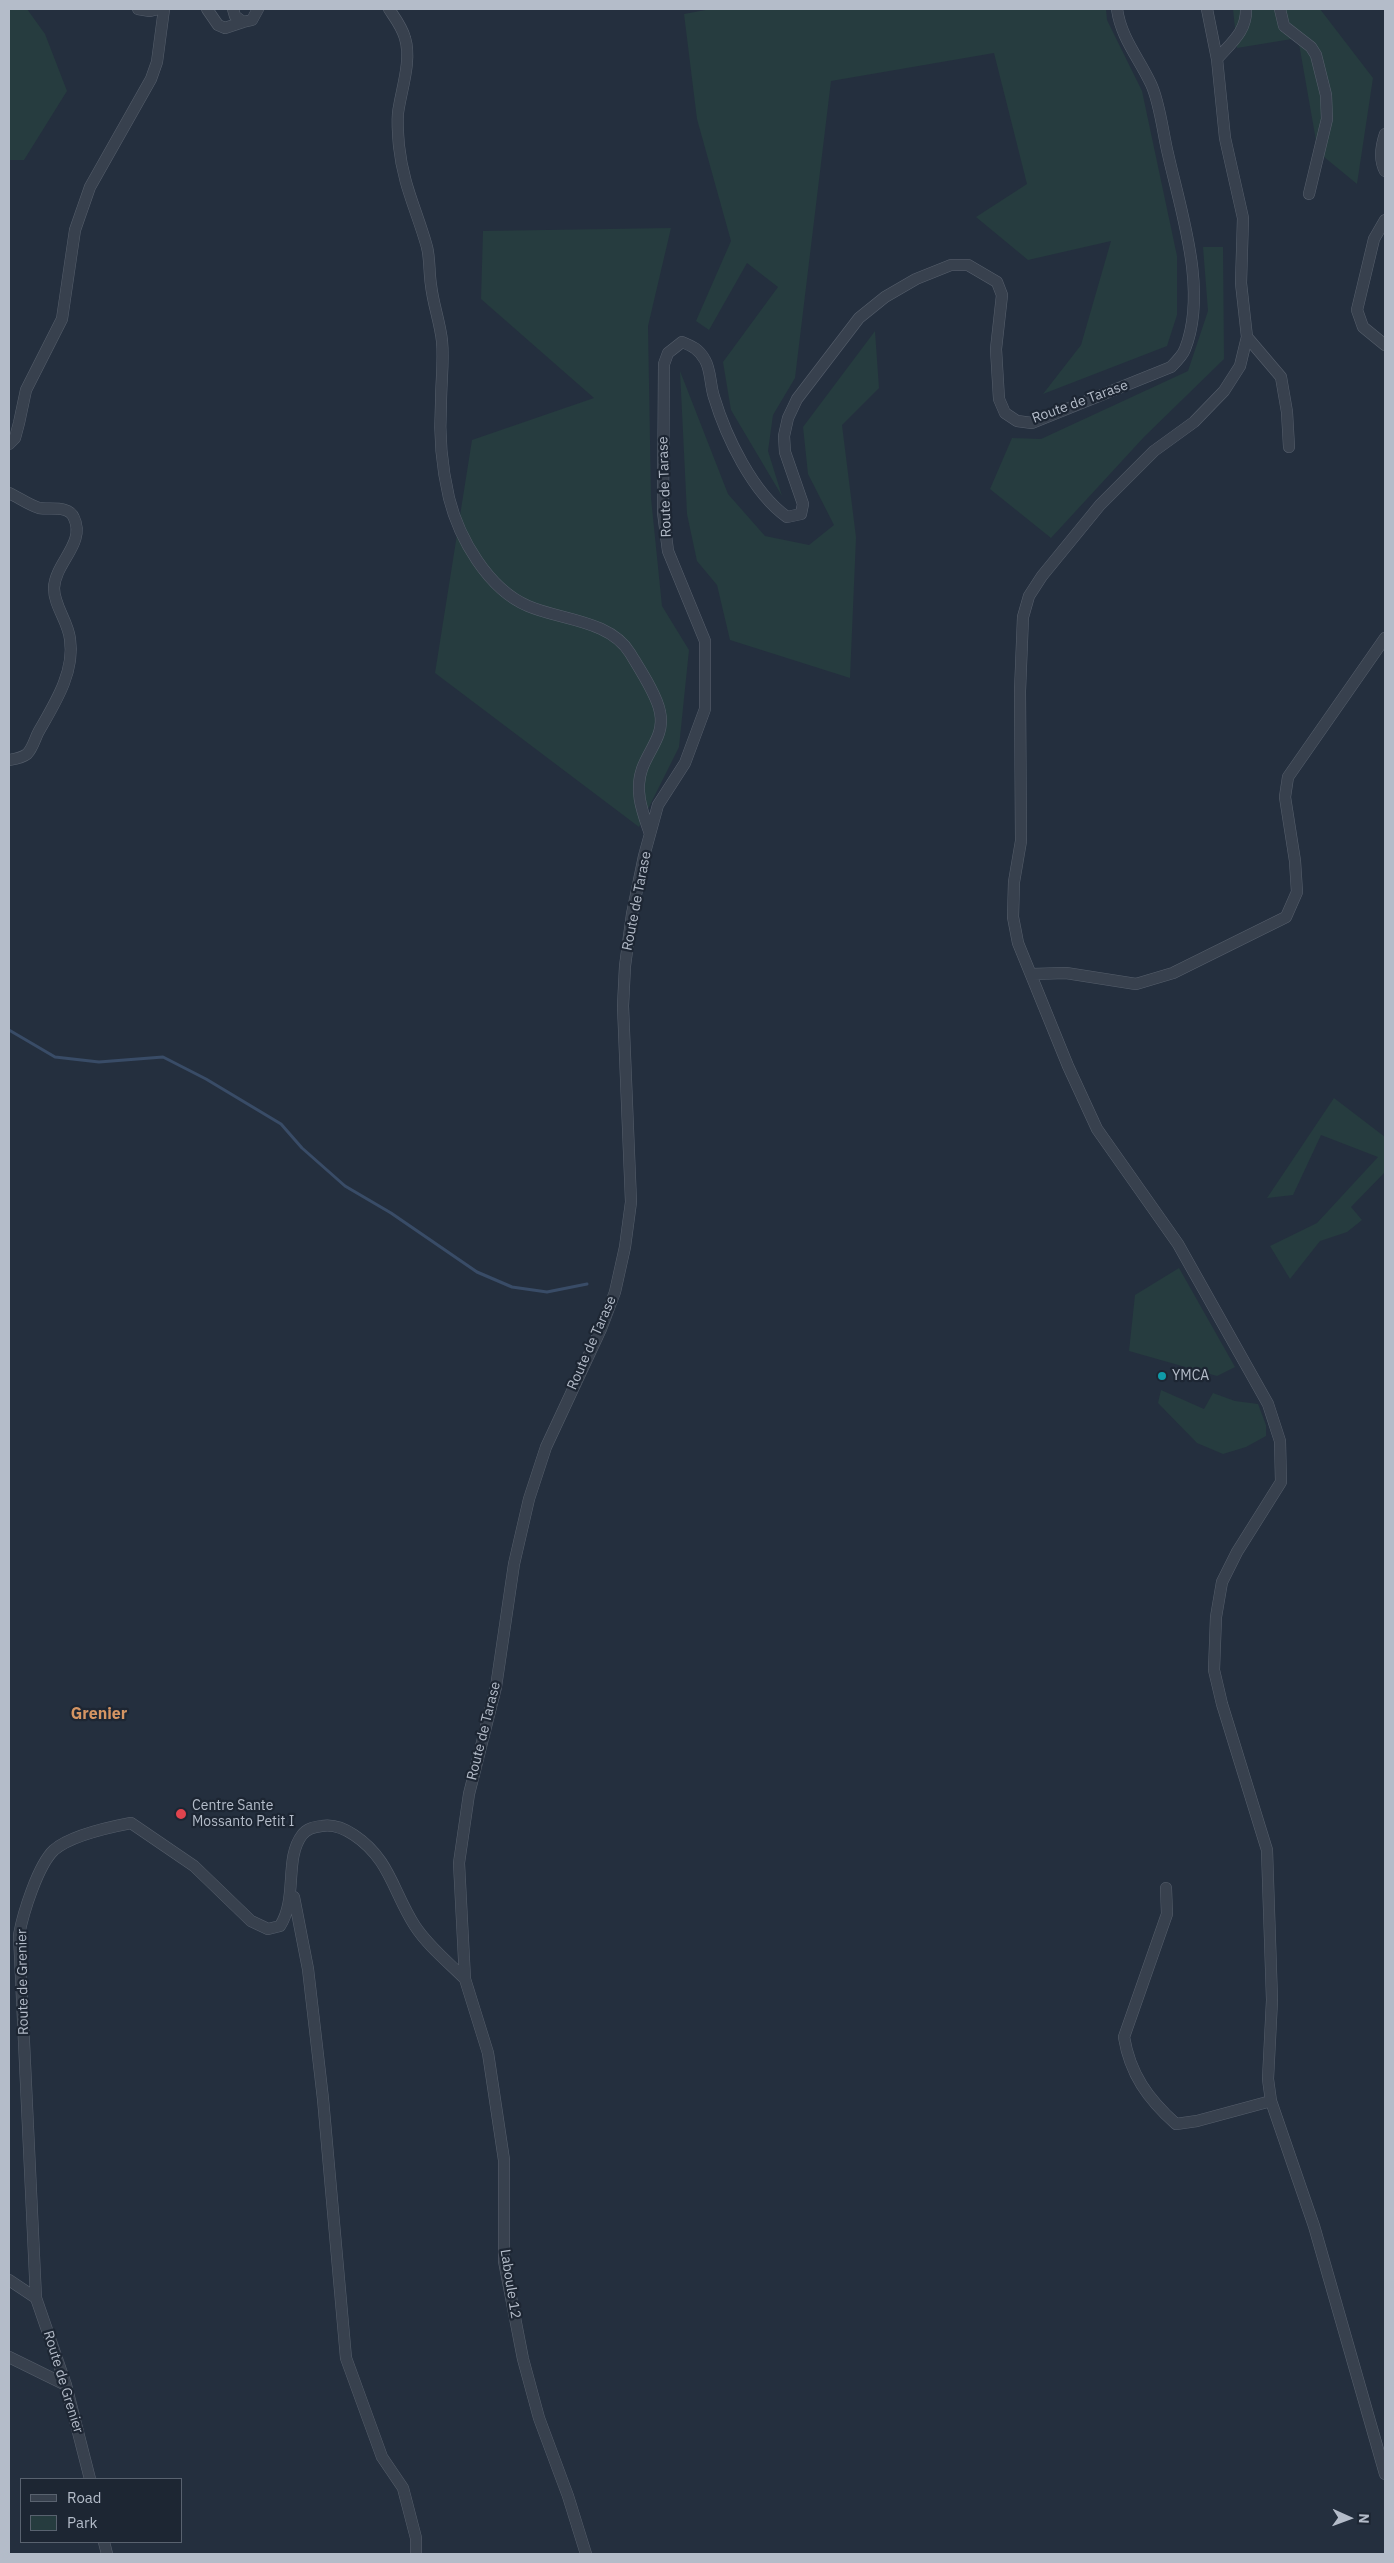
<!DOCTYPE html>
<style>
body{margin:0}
#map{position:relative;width:1394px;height:2563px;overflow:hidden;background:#242f3e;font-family:"IBM Plex Sans",sans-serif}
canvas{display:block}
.frame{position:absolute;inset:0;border:10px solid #b4bcc9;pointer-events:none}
.legend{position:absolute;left:20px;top:2478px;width:162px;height:65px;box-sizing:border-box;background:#1d2633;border:1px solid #59626f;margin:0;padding:6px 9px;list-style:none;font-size:15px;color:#b4bcc9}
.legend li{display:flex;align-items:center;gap:10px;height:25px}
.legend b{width:25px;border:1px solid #59626f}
.north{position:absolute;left:1324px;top:2493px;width:50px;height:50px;-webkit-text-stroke:4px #1d2633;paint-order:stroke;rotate:92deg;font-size:14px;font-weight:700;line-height:20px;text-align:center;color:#b4bcc9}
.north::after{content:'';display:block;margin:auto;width:18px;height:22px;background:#b4bcc9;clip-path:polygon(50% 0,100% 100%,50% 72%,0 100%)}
</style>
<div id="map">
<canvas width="1394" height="2563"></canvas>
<div class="frame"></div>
<ul class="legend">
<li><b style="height:6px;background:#38414e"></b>Road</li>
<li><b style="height:14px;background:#263c3f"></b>Park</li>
</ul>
<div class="north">N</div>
</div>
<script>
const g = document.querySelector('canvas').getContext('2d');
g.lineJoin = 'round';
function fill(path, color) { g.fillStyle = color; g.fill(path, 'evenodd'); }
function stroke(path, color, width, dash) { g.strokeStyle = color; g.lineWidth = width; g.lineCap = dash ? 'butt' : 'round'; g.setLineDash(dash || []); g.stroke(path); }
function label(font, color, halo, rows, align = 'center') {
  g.font = font + ' "IBM Plex Sans",sans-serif'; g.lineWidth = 4.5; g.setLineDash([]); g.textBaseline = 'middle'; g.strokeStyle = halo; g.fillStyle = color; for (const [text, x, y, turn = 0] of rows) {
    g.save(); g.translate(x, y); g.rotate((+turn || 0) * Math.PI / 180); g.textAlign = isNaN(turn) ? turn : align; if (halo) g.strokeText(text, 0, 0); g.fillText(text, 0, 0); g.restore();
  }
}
fill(new Path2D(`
 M9 9H27L45 34 67 91 24 160H9Z
 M711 9H1106L1107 20 1142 91 1177 256V315L1167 346 1043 394 1081 345 1111 241 1028 260 976 217 1027 184 994 53 831 81 795 378 773 415 768 451 782 496 731 410 723 362 778 287 747 263 709 330 696 321 731 241 697 119 684 14Z
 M1233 9H1320L1373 78 1357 184 1318 152 1298 38 1237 48Z
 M671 228 648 326 651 498 662 606 689 650 679 747 639 827 435 673 472 440 594 398 481 299 483 231Z
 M1203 247H1223L1224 359 1144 437 1051 538 990 489 1012 438 1041 439 1188 371 1208 311Z
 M875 331 879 388 842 425 856 537 850 678 730 640 717 585 697 561 687 514 680 371 728 494 765 536 809 545 834 525 808 474 803 427Z
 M1334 1098 1385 1137V1172L1351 1207 1362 1220 1347 1232 1320 1241 1290 1279 1270 1246 1317 1223 1378 1157 1321 1135 1293 1195 1267 1198Z
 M1179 1268 1235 1367 1217 1376 1129 1351 1135 1295Z
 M1161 1390 1204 1409 1213 1393 1235 1401 1258 1404 1266 1425V1436L1246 1447 1223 1454 1197 1443 1158 1403Z`), '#263c3f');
stroke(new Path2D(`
 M9 1030 55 1057 99 1062 163 1057 206 1079 281 1124 302 1148 345 1186 391 1213 477 1272 512 1287 547 1292 587 1284`), '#394c67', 3);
const minor = new Path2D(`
 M138 9 150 11 158 9
 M207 9 218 25 225 28 243 22
 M233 9 235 16 243 22 252 20 258 9
 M389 9C395 18 402 27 405 38 412 61 401 90 398 113 397 124 398 135 399 146 403 185 417 211 427 247 430 259 429 273 431 285 433 304 440 322 442 341 444 361 441 382 441 403 439 433 442 468 449 498 459 538 488 589 528 606 560 620 610 620 630 653 639 668 657 695 660 712 665 735 649 749 642 769 634 792 643 813 650 834
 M1207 9 1217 59 1225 138 1243 218 1241 283 1247 337 1240 366 1224 391 1194 422 1154 451 1100 505 1042 576 1029 596 1023 617 1020 691 1021 841 1014 882 1013 917 1018 943 1068 1066 1097 1129 1178 1244 1268 1404 1280 1441 1281 1482 1237 1552 1222 1582 1216 1617 1214 1670 1222 1704 1267 1850 1272 2000 1268 2079 1271 2101 1314 2226 1385 2474
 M1280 9 1284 26 1311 47 1316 55 1326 95 1327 119 1309 194
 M1217 59C1231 43 1247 31 1246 9
 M1385 134C1381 146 1379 160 1385 171
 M1385 220 1374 239 1357 310 1363 327 1385 345
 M1247 337 1281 377 1287 412 1289 447
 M9 444 15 438 19 423 26 390 62 319 75 230 90 187 151 79 157 62 164 9
 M9 493C18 497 29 505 39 508 50 510 69 505 74 518 86 543 55 563 54 588 54 606 68 621 70 639 75 672 55 703 39 731 35 738 33 748 27 754 22 758 15 759 9 760
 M1032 974 1066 973 1136 984 1173 973 1286 917 1297 892 1295 861 1285 797 1288 777 1385 638
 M1166 1888 1167 1914 1124 2037C1130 2074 1148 2099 1176 2124L1197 2121 1271 2101
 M294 1897 308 1969 323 2099 346 2358 382 2457 403 2488 416 2538V2554
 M9 2280 36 2298
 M9 2357 66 2385
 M90 2479 66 2385 36 2298 19 1935C23 1913 38 1865 54 1850 70 1836 110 1827 131 1823L194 1866 251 1921 268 1929 280 1926C298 1898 284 1859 302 1835 307 1828 315 1827 322 1826 334 1824 345 1829 354 1835 390 1859 393 1892 415 1926 428 1946 448 1962 465 1979
 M104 2542 107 2554
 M586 2554 568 2496 539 2418 523 2359 504 2261V2160L488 2053 465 1979 459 1863 469 1794 496 1687 514 1564 529 1499 546 1447 601 1329 615 1292 625 1247 631 1202 623 1006 625 966 632 914 644 856 658 805 685 763 705 709V641L668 551 663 512 664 364 668 353 682 342C692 346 699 349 705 360 711 370 710 385 714 397 726 437 753 493 787 517L801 514 803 504 785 452 784 436 788 418 797 399 859 318 885 297 916 279 951 265H968L997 282 1002 295 996 349 999 399 1005 413 1017 421 1032 423 1171 367C1176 362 1183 355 1185 349 1208 291 1181 212 1168 154 1163 134 1160 103 1151 84 1139 58 1121 38 1117 9`);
stroke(minor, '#565f6c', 12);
stroke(minor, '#38414e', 11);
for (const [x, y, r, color] of [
 [1162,1376,5,"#0f9aa8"],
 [181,1814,6,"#e0444e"]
]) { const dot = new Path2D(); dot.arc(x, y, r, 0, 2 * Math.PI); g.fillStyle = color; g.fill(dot); stroke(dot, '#1d2633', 2); }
label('14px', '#b4bcc9', '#1d2633', [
 ["Route de Tarase",1080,402,-20],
 ["Route de Tarase",665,487,-92],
 ["Route de Tarase",637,901,-79],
 ["Route de Tarase",592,1343,-66],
 ["Route de Tarase",484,1731,-76],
 ["Route de Grenier",23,1982,-91],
 ["Laboule 12",510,2284,81],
 ["Route de Grenier",63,2382,73]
]);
label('14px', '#b4bcc9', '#1d2633', [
 ["YMCA",1172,1376],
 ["Centre Sante",192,1806],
 ["Mossanto Petit I",192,1822]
], 'left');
label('bold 16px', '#d59563', '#1d2633', [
 ["Grenier",99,1714]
]);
</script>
